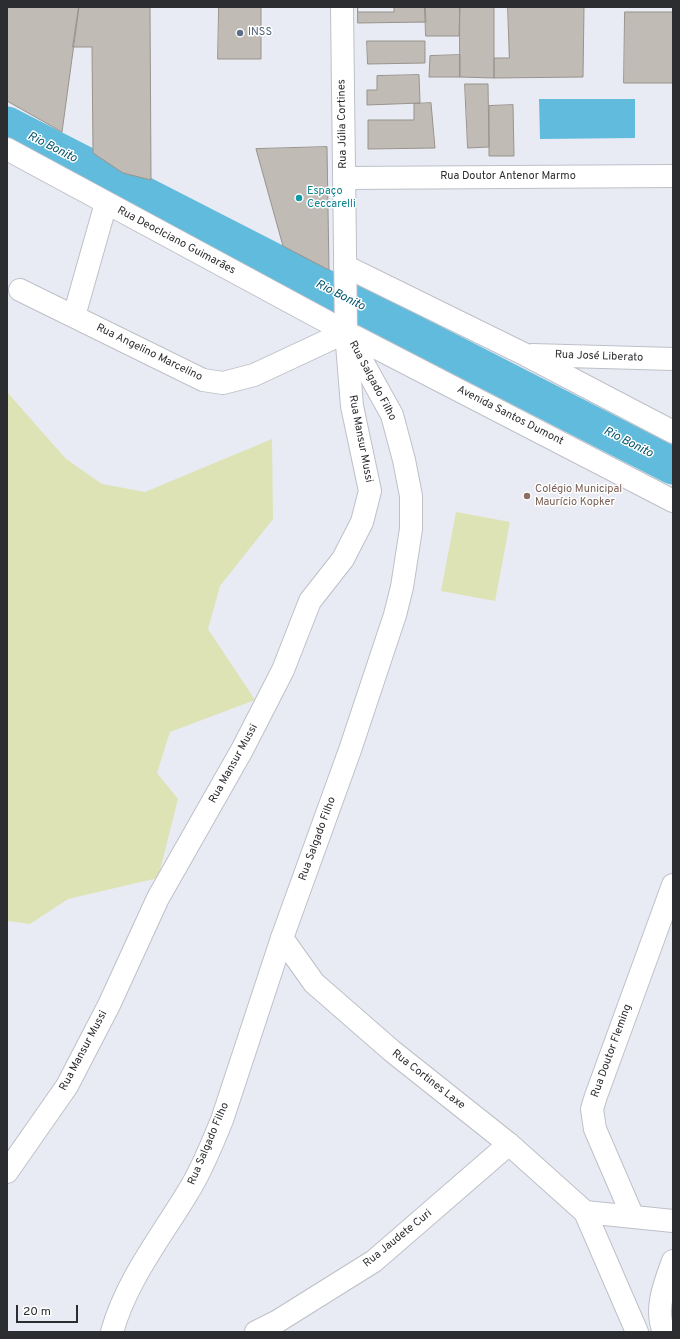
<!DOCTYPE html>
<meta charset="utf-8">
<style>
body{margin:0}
#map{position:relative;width:680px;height:1339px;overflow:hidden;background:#e8ebf3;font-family:Overpass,sans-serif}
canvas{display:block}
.frame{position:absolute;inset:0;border:8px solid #2c2d30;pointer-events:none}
.scale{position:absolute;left:16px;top:1305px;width:62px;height:18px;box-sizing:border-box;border:2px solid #2c2d30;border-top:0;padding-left:5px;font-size:12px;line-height:14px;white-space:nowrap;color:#2c2d30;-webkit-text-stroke:3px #fff;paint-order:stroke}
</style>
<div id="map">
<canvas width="680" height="1339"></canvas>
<div class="frame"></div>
<div class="scale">20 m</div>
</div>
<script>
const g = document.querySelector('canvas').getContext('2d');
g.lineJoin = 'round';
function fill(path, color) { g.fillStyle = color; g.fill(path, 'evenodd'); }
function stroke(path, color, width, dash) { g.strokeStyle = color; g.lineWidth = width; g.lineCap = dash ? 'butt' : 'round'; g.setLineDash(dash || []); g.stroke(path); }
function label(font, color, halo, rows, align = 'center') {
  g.font = font + ' Overpass,sans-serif'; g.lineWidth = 3; g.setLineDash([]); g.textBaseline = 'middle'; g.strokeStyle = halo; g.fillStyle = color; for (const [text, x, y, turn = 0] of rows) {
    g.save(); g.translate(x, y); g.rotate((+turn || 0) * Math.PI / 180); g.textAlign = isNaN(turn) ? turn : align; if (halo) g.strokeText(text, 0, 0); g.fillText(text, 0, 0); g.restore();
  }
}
fill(new Path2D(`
 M7 392 66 459 102 484 145 492 272 439 273 519 220 586 208 629 255 700 170 732 157 773 178 799 158 878 68 899 30 924 7 921Z
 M456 512 510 522 495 601 441 591Z`), '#dde3b5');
fill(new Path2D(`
 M539 99H635V138L540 139Z`), '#61bbdd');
stroke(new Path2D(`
 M7 125 673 466`), '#61bbdd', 37);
const building = new Path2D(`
 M7 7H79L62 132 7 101Z
 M79 7H150L151 180 123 173 93 153 92 47H73Z
 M219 7H261V59H218Z
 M358 7H425L426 22 358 23Z
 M358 7H394V12H358Z
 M425 7H460L459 36H426Z
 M460 7H494V78L460 77Z
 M508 7H584L583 77 494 78V58H509Z
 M625 12H673V83H624Z
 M367 41H425V63L368 64Z
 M460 55V77H429L430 56Z
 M419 75 420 103 367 105V90H377V76Z
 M465 84H488L489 147 468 148Z
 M431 103 435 148 368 149V120H414V104Z
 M513 105 514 156H489V106Z
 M327 147 329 270 283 246 256 149Z`);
fill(building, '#c1bbb5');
stroke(building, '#99938d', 1);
const street = new Path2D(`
 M7 149 346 332
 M344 178 673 176
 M345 266 526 355 673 432
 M20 290 203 380 223 383 254 375 346 332
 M74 316 106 203
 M532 355 673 359
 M7 1172 67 1086 109 1005 158 898 242 750 283 670 310 601 343 559 362 522 370 491 352 406 346 332
 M585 1212 673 1221
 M633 1217 595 1129 592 1109 596 1096 673 885
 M112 1332C126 1281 161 1237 188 1192 202 1170 212 1144 222 1120L282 938
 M256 1332 278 1321 374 1261 509 1144
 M664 1332C654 1309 665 1283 673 1261`);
const secondary = new Path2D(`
 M342 7 346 332 392 415 404 460 411 496V529L402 587 395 615 350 750 282 938 314 983 392 1051 509 1144 585 1212 637 1332
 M346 332 673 501`);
stroke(street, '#bec0c8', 24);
stroke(secondary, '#bec0c8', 24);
stroke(street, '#fff', 22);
stroke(secondary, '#fff', 22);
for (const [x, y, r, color] of [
 [240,33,4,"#5c6f8a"],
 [299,198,4,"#0f9aa8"],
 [527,496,4,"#8d6e63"]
]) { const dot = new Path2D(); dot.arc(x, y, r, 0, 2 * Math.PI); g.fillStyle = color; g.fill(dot); stroke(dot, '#fff', 1.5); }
label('11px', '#4e5e75', '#fff', [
 ["INSS",248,33]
], 'left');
label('11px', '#2c2d30', '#fff', [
 ["Rua Júlia Cortines",343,124,-91],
 ["Rua Doutor Antenor Marmo",508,177],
 ["Rua Deoclciano Guimarães",176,241,28],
 ["Rua Angelino Marcelino",149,353,26],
 ["Rua José Liberato",599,357,2],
 ["Rua Salgado Filho",372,381,62],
 ["Avenida Santos Dumont",510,416,27],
 ["Rua Mansur Mussi",360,439,79],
 ["Rua Mansur Mussi",234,764,-61],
 ["Rua Salgado Filho",318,839,-70],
 ["Rua Mansur Mussi",84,1051,-62],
 ["Rua Doutor Fleming",612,1051,-70],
 ["Rua Cortines Laxe",428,1080,38],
 ["Rua Salgado Filho",209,1144,-67],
 ["Rua Jaudete Curi",398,1239,-39]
]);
label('11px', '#0d838f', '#fff', [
 ["Espaço",307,192],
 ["Ceccarelli",307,205]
], 'left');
label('11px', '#785e54', '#fff', [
 ["Colégio Municipal",535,490],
 ["Maurício Kopker",535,503]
], 'left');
label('italic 12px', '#01536a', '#fff', [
 ["Rio Bonito",52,148,27],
 ["Rio Bonito",340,296,27],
 ["Rio Bonito",628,443,27]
]);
</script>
